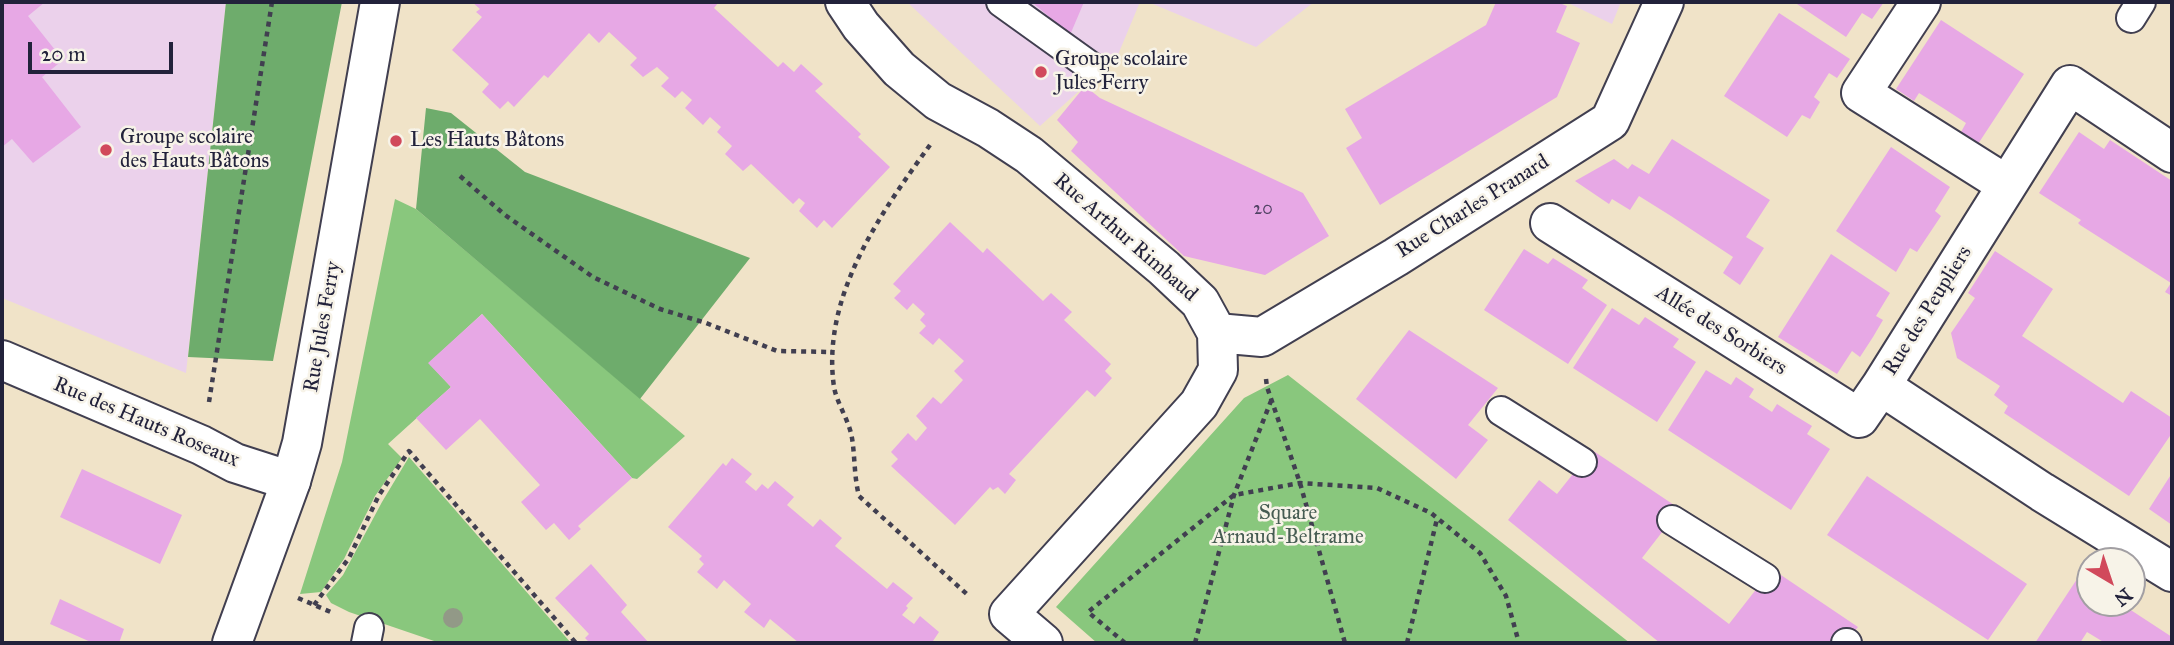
<!DOCTYPE html>
<meta charset="utf-8">
<style>
body{margin:0}
#map{position:relative;width:2174px;height:645px;overflow:hidden;background:#f0e3c8;font-family:"IM FELL Great Primer",serif}
canvas{display:block}
.frame{position:absolute;inset:0;border:4px solid #22223b;pointer-events:none}
.north{position:absolute;left:2076px;top:547px;width:70px;height:70px;box-sizing:border-box;background:#f7f3e8;border:2px solid #a29fa3;border-radius:50%;rotate:141deg;font-size:19px;font-weight:700;line-height:28px;text-align:center;color:#22223b}
.north::after{content:'';display:block;margin:auto;width:24px;height:32px;background:#d1495b;clip-path:polygon(50% 0,100% 100%,50% 72%,0 100%)}
.scale{position:absolute;left:28px;top:42px;width:145px;height:32px;box-sizing:border-box;border:4px solid #22223b;border-top:0;padding-left:9px;font-size:21px;line-height:24px;white-space:nowrap;color:#22223b;-webkit-text-stroke:5px #f7f3e8;paint-order:stroke}
</style>
<div id="map">
<canvas width="2174" height="645"></canvas>
<div class="frame"></div>
<div class="north">N</div>
<div class="scale">20 m</div>
</div>
<script>
const g = document.querySelector('canvas').getContext('2d');
g.lineJoin = 'round';
function fill(path, color) { g.fillStyle = color; g.fill(path, 'evenodd'); }
function stroke(path, color, width, dash) { g.strokeStyle = color; g.lineWidth = width; g.lineCap = dash ? 'butt' : 'round'; g.setLineDash(dash || []); g.stroke(path); }
function label(font, color, halo, rows, align = 'center') {
  g.font = font + ' "IM FELL Great Primer",serif'; g.lineWidth = 5; g.setLineDash([]); g.textBaseline = 'middle'; g.strokeStyle = halo; g.fillStyle = color; for (const [text, x, y, turn = 0] of rows) {
    g.save(); g.translate(x, y); g.rotate((+turn || 0) * Math.PI / 180); g.textAlign = isNaN(turn) ? turn : align; if (halo) g.strokeText(text, 0, 0); g.fillText(text, 0, 0); g.restore();
  }
}
fill(new Path2D(`
 M2 2H226L186 373 2 298Z
 M907 2H1140L1117 57 1040 126Z
 M1148 2H1314L1256 47Z
 M1566 2H1621L1612 24Z`), '#ebd1eb');
fill(new Path2D(`
 M395 199 416 209 685 436 637 479 632 478 482 314 429 363 451 387 388 444 402 458 375 496 344 559 321 592 300 594 342 462Z
 M1288 375 1630 643H1097L1056 607 1244 398Z
 M409 457 571 643H440L349 612 331 603 326 595 343 575 382 502Z`), '#89c77d');
fill(new Path2D(`
 M226 2H342L273 361 188 357Z
 M426 108 451 113 525 172 750 258 640 399 416 209Z`), '#6eac6c');
fill(new Path2D(`
 M2 2H45L28 16 63 60 42 77 81 127 33 163 12 139 2 147Z
 M472 2H717L718 3 714 8 778 67 783 62 794 72 801 64 823 84 815 91 861 134 858 137 890 167 832 228 824 220 817 228 799 211 805 203 799 198 793 204 751 164 743 171 725 154 732 146 717 132 721 127 710 117 703 125 685 108 692 100 682 91 675 98 661 86 669 78 657 67 643 77 630 65 637 58 609 32 599 43 589 33 548 78 544 75 514 107 508 101 500 109 482 92 489 84 452 50 482 17 476 12 480 9Z
 M1032 2H1084L1070 35Z
 M1496 2H1557L1567 6 1556 32 1580 43 1557 97 1380 205 1346 148 1362 138 1345 109 1486 25Z
 M1794 2H1884L1872 19 1862 13 1846 37Z
 M1779 13 1850 59 1837 78 1829 73 1814 97 1820 102 1810 119 1802 115 1787 137 1724 96Z
 M1941 20 2024 74 1978 144 1961 132 1966 123 1943 108 1919 93 1914 101 1896 89Z
 M1085 86 1100 98 1303 193 1329 236 1265 275 1184 256 1071 151 1078 142 1057 120Z
 M2079 132 2104 149 2110 140 2172 181V296L2165 292 2171 283 2080 225 2078 223 2081 220 2039 193Z
 M1672 139 1770 200 1746 237 1764 248 1740 285 1723 273 1733 257 1671 216 1639 196 1630 210 1612 199 1609 204 1575 181 1614 159 1628 169 1632 164 1649 174Z
 M1891 147 1950 187 1935 211 1941 216 1917 252 1910 248 1896 272 1836 231Z
 M950 222 983 253 987 248 1043 301 1051 293 1072 312 1064 320 1111 364 1105 371 1112 378 1095 397 1087 390 1009 474 1016 480 1005 494 998 487 993 490 990 487 955 525 891 466 898 459 891 452 908 433 916 441 927 428 916 416 933 397 941 404 963 380 954 371 964 361 939 338 933 345 919 333 926 326 920 320 925 314 913 303 907 310 894 298 901 291 893 284Z
 M1524 249 1548 264 1553 258 1588 280 1582 288 1607 305 1568 364 1484 310Z
 M1995 251 2053 289 2022 336 2123 403 2131 391 2172 418V433L2129 496 2004 413 2008 406 1994 395 2000 386 1957 358 1951 333 1975 298 1968 293Z
 M1831 254 1890 293 1876 316 1883 320 1873 337 1860 357 1852 351 1837 374 1778 337Z
 M1612 308 1639 325 1645 317 1679 339 1673 347 1696 362 1657 422 1573 368Z
 M482 314 632 478 578 526 581 529 569 540 554 523 546 530 521 502 540 485 480 419 446 450 416 418 451 387 428 363Z
 M1409 330 1498 388 1468 425 1488 440 1456 479 1356 399Z
 M1706 370 1731 385 1736 377 1754 389 1749 397 1772 412 1777 404 1794 415 1812 426 1807 434 1830 449 1791 510 1668 430Z
 M1592 450 1680 509 1642 558 1729 624 1772 569 1858 627 1845 643H1660L1508 520 1539 480 1557 494Z
 M732 458 752 474 745 482 756 491 762 484 768 489 775 481 794 497 787 505 813 527 820 519 842 538 835 546 887 589 893 582 913 598 906 606 908 608 902 615 914 624 920 616 939 632 933 641 937 643H799L770 619 764 628 744 612 751 604 724 580 717 589 697 572 704 564 699 559 702 556 668 527 723 463 726 466Z
 M82 469 182 515 160 564 60 517Z
 M2172 473V525L2149 509Z
 M1867 476 2027 584 1988 640 1827 535Z
 M591 564 627 605 621 612 649 643H590L585 638 589 634 555 598Z
 M2079 576 2090 584V603H2120L2172 637V643H2105L2087 632 2080 643H2035Z
 M60 599 124 629 119 643H93L50 624Z`), '#e7a8e5');
const service = new Path2D(`
 M1001 2 1093 68
 M2131 18 2141 2
 M1501 411 1582 462
 M1672 520 1765 578
 M366 643 369 628
 M1846 643H1847`);
const minor = new Path2D(`
 M845 2 861 26 899 69 938 101 988 128 1029 155 1164 268 1200 302 1217 333 1218 370 1199 404 1009 614 1043 643
 M1921 2 1861 93 2007 185
 M2172 153 2070 85 1881 386 2042 492 2172 572
 M1550 223 1859 418 1881 386
 M1217 333 1262 337 1396 257 1610 121 1664 2
 M2 360 201 445 235 463 291 481`);
const tertiary = new Path2D(`
 M232 643 291 481 302 443 380 2`);
stroke(service, '#413f50', 32);
stroke(minor, '#413f50', 42);
stroke(tertiary, '#413f50', 42);
stroke(new Path2D(`
 M930 145C880 214 821 297 834 387 837 404 849 420 852 438 855 457 854 476 859 496L970 597
 M460 176 505 215 593 277 660 309 706 323 777 351 832 352
 M1266 379 1267 387 1300 483 1345 643
 M209 402 272 2
 M298 598 333 613
 M314 605 349 558 379 495 409 451 576 643
 M1125 643 1088 612 1234 495 1300 483 1377 488 1431 513 1480 553 1506 596 1519 643
 M1195 643 1234 495 1271 401
 M1407 643 1437 519`), '#413f50', 4.5, [5, 5]);
stroke(service, '#fff', 28);
stroke(minor, '#fff', 38);
stroke(tertiary, '#fff', 38);
g.fillStyle = '#929987';
for (const [x, y] of [
 [453,618]
]) { g.beginPath(); g.arc(x, y, 10, 0, 2 * Math.PI); g.fill(); }
for (const [x, y, r, color] of [
 [1041,72,7,"#d1495b"],
 [396,141,7,"#d1495b"],
 [106,150,7,"#d1495b"]
]) { const dot = new Path2D(); dot.arc(x, y, r, 0, 2 * Math.PI); g.fillStyle = color; g.fill(dot); stroke(dot, '#f7f3e8', 2.5); }
label('18px', '#534466', null, [
 ["20",1263,210]
]);
label('21px', '#22223b', '#f7f3e8', [
 ["Groupe scolaire",1055,60],
 ["Jules Ferry",1055,84],
 ["Groupe scolaire",120,138],
 ["des Hauts Bâtons",120,162],
 ["Les Hauts Bâtons",410,141]
], 'left');
label('21px', '#22223b', '#f7f3e8', [
 ["Rue Charles Pranard",1473,207,-32],
 ["Rue Arthur Rimbaud",1125,238,41],
 ["Rue des Peupliers",1928,311,-58],
 ["Rue Jules Ferry",323,327,-80],
 ["Allée des Sorbiers",1721,331,32],
 ["Rue des Hauts Roseaux",146,423,23]
]);
label('21px', '#465c52', '#f7f3e8', [
 ["Square",1288,514],
 ["Arnaud-Beltrame",1288,538]
]);
</script>
